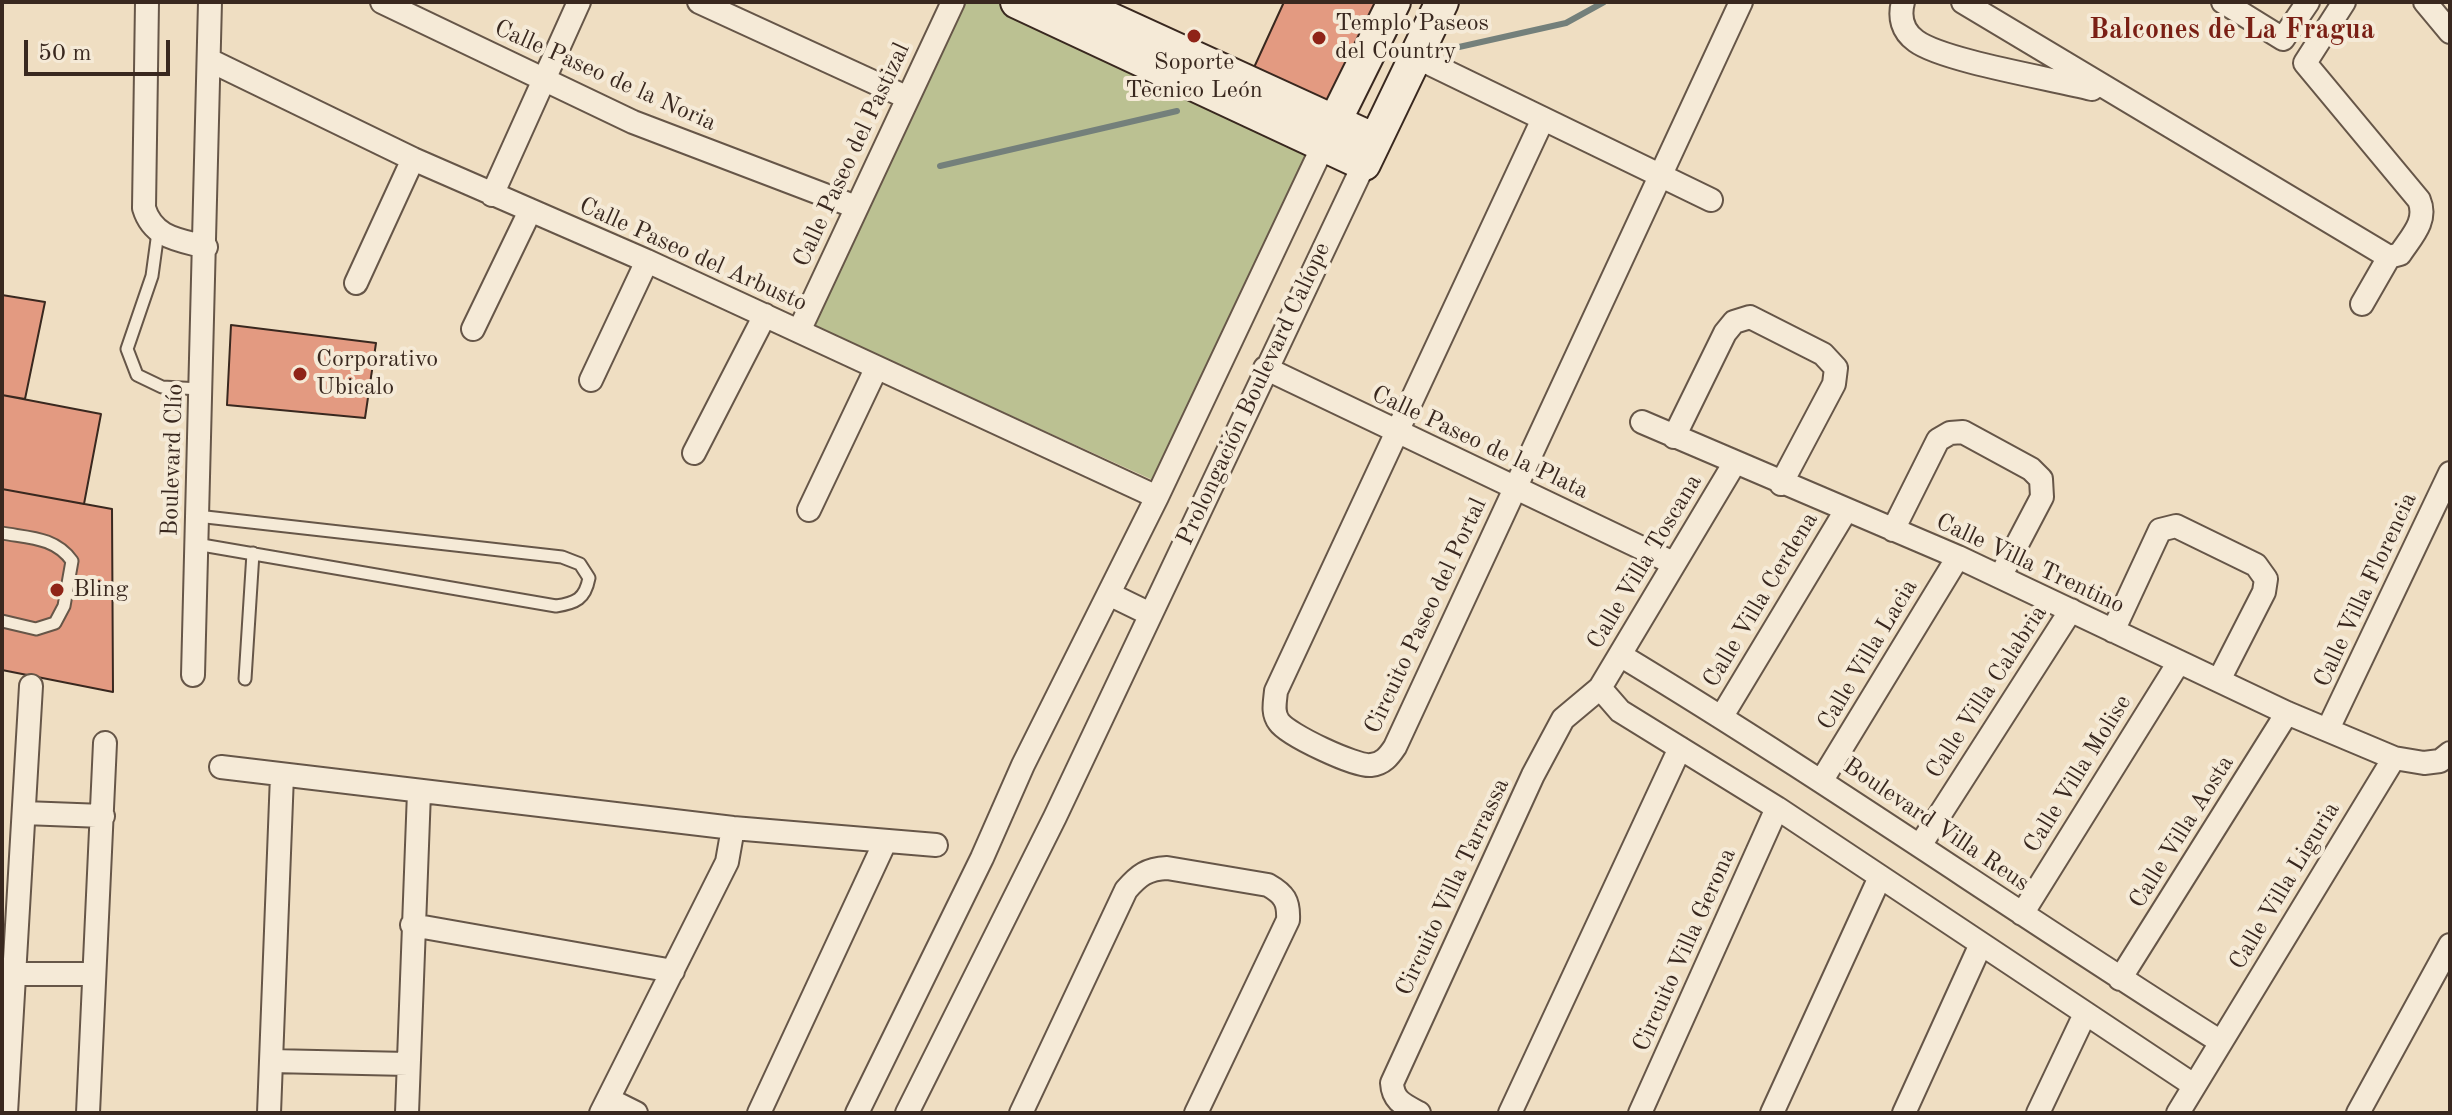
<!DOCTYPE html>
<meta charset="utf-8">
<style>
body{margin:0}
#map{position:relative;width:2452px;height:1115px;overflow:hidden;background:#efdec2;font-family:"Old Standard TT",serif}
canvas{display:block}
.frame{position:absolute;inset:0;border:4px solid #39281f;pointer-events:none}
.scale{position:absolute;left:24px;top:40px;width:146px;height:36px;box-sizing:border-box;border:4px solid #39281f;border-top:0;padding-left:10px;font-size:24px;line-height:28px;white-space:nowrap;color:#39281f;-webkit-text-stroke:6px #f5ead7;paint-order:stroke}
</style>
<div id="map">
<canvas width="2452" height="1115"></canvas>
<div class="frame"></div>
<div class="scale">50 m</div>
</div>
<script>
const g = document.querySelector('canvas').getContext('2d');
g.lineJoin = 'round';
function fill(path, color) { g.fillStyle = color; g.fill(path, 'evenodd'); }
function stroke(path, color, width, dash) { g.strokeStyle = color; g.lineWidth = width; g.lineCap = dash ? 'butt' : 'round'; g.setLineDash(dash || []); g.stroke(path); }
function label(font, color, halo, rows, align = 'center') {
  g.font = font + ' "Old Standard TT",serif'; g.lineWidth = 8; g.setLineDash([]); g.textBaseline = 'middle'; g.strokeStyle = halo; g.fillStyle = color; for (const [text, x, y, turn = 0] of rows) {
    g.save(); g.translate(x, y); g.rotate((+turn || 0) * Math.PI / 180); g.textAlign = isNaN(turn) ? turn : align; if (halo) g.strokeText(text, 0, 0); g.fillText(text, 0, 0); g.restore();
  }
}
fill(new Path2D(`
 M963 2H1003L1314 148 1155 481 813 326Z`), '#bbc192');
stroke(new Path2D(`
 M1459 47 1566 23 1604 2
 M940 166 1177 111`), '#74807b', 6);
const building = new Path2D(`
 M1284 2H1388L1335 112 1251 74Z
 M2 295 45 302 25 399 2 395Z
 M231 325 376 343 365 418 227 405Z
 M2 395 101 414 84 504 2 489Z
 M2 489 112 509 113 692 2 670Z`);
fill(building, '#e39a81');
stroke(building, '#39281f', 2);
const lane = new Path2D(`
 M158 232 152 276 127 349 137 375 162 387 201 389
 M2 533C29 538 55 537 72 561L64 606 55 623 36 629 2 621
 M196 544 556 606C576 603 585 599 589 578L580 564 562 557 197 516
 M245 679 253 553`);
const street = new Path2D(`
 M147 2 144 208C153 238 179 240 206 247
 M382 2 633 122 856 207
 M699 2 906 97
 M1903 2C1899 17 1902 31 1916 41 1943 61 2054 79 2092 89
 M1963 2 2389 257 2400 254C2411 237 2428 221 2419 200L2305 63 2344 2
 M2223 2 2283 39 2308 2
 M2425 2 2450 32
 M1416 57 1711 200
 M209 60 413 159 647 261 1157 497
 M1543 119 1276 691C1275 702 1272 713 1279 722 1288 735 1356 767 1371 765 1383 764 1389 756 1395 747L1741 2
 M492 195 579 2
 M356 283 413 159
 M2362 304 2389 257
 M473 329 530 211
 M799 331 953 2
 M1265 368 1673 563
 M591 380 647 261
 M1642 422 1958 557 2287 713 2394 758 2424 763 2440 761 2450 753
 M1674 437 1725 333 1734 322 1750 317 1823 354 1836 368 1834 384 1781 484
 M694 453 765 315
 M809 510 876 369
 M1893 530 1938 440 1950 433 1963 432 2031 469 2041 479 2042 497 2000 577
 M1109 594 1150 614
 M2113 631 2160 530 2176 526 2256 565 2266 579 2264 592 2219 680
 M1620 655C1824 778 2019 915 2221 1042
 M193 675 210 2
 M1600 688 1620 711 1777 808 2192 1084
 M1722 716 1845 512
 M2328 729 2450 473
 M221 767 733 828 936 845
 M1822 780 1958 557
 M24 813 103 816
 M1921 844 2071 610
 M2022 914 2179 662
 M412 925 673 971
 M13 974H92
 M2120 979 2287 713
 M271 1061 408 1064
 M608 1099 636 1113
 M6 1113 31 686
 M88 1113 105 743
 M269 1113 282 775
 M407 1113 419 792
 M601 1113 727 862 733 828
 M759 1113 885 842
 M857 1113 982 858 1023 765 1157 497 1323 146
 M907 1113 1055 817 1364 164
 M1021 1113 1126 890C1139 875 1147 869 1167 868L1268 885C1284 894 1289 901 1288 920L1196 1113
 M1419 1113C1404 1105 1393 1101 1392 1083L1533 775 1563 719 1600 688 1734 464
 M1510 1113 1680 748
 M1640 1113 1777 808
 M1772 1113 1880 877
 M1904 1113 1981 944
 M2038 1113 2085 1014
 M2178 1113 2394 758
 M2358 1113 2450 945`);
const secondary = new Path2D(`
 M1017 2 1364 164 1442 2
 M1073 2 1375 140
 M1326 139 1394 2`);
stroke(lane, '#665648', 15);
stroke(street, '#665648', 26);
stroke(secondary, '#39281f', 36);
stroke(lane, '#f5ead7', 11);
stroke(street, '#f5ead7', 22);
stroke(secondary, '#f5ead7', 32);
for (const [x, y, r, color] of [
 [1194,36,8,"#8f2418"],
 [1319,38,8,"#8f2418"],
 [300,374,8,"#8f2418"],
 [57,590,8,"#8f2418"]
]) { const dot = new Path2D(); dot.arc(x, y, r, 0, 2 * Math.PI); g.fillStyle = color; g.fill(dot); stroke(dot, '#f5ead7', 3); }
label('24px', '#39281f', '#f5ead7', [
 ["Templo Paseos",1335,24],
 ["del Country",1335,52],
 ["Soporte",1194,63,"center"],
 ["Tecnico León",1194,91,"center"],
 ["Corporativo",316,360],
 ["Ubicalo",316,388],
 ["Bling",73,590]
], 'left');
label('24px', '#39281f', '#f5ead7', [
 ["Calle Paseo de la Noria",605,76,24],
 ["Calle Paseo del Pastizal",852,155,-65],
 ["Calle Paseo del Arbusto",693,255,24],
 ["Prolongación Boulevard Calíope",1254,394,-65],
 ["Calle Paseo de la Plata",1480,443,25],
 ["Boulevard Clío",173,460,-88],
 ["Calle Villa Toscana",1645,562,-59],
 ["Calle Villa Trentino",2030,564,25],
 ["Calle Villa Florencia",2366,590,-65],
 ["Calle Villa Cerdena",1761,600,-59],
 ["Circuito Paseo del Portal",1426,616,-65],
 ["Calle Villa Lacia",1868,655,-59],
 ["Calle Villa Calabria",1987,692,-57],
 ["Calle Villa Molise",2078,774,-58],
 ["Boulevard Villa Reus",1936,825,34],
 ["Calle Villa Aosta",2182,832,-58],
 ["Calle Villa Liguria",2285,886,-59],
 ["Circuito Villa Tarrassa",1453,887,-65],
 ["Circuito Villa Gerona",1685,950,-66]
]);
label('bold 28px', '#7a1f14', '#f5ead7', [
 ["Balcones de La Fragua",2232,31]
]);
</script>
